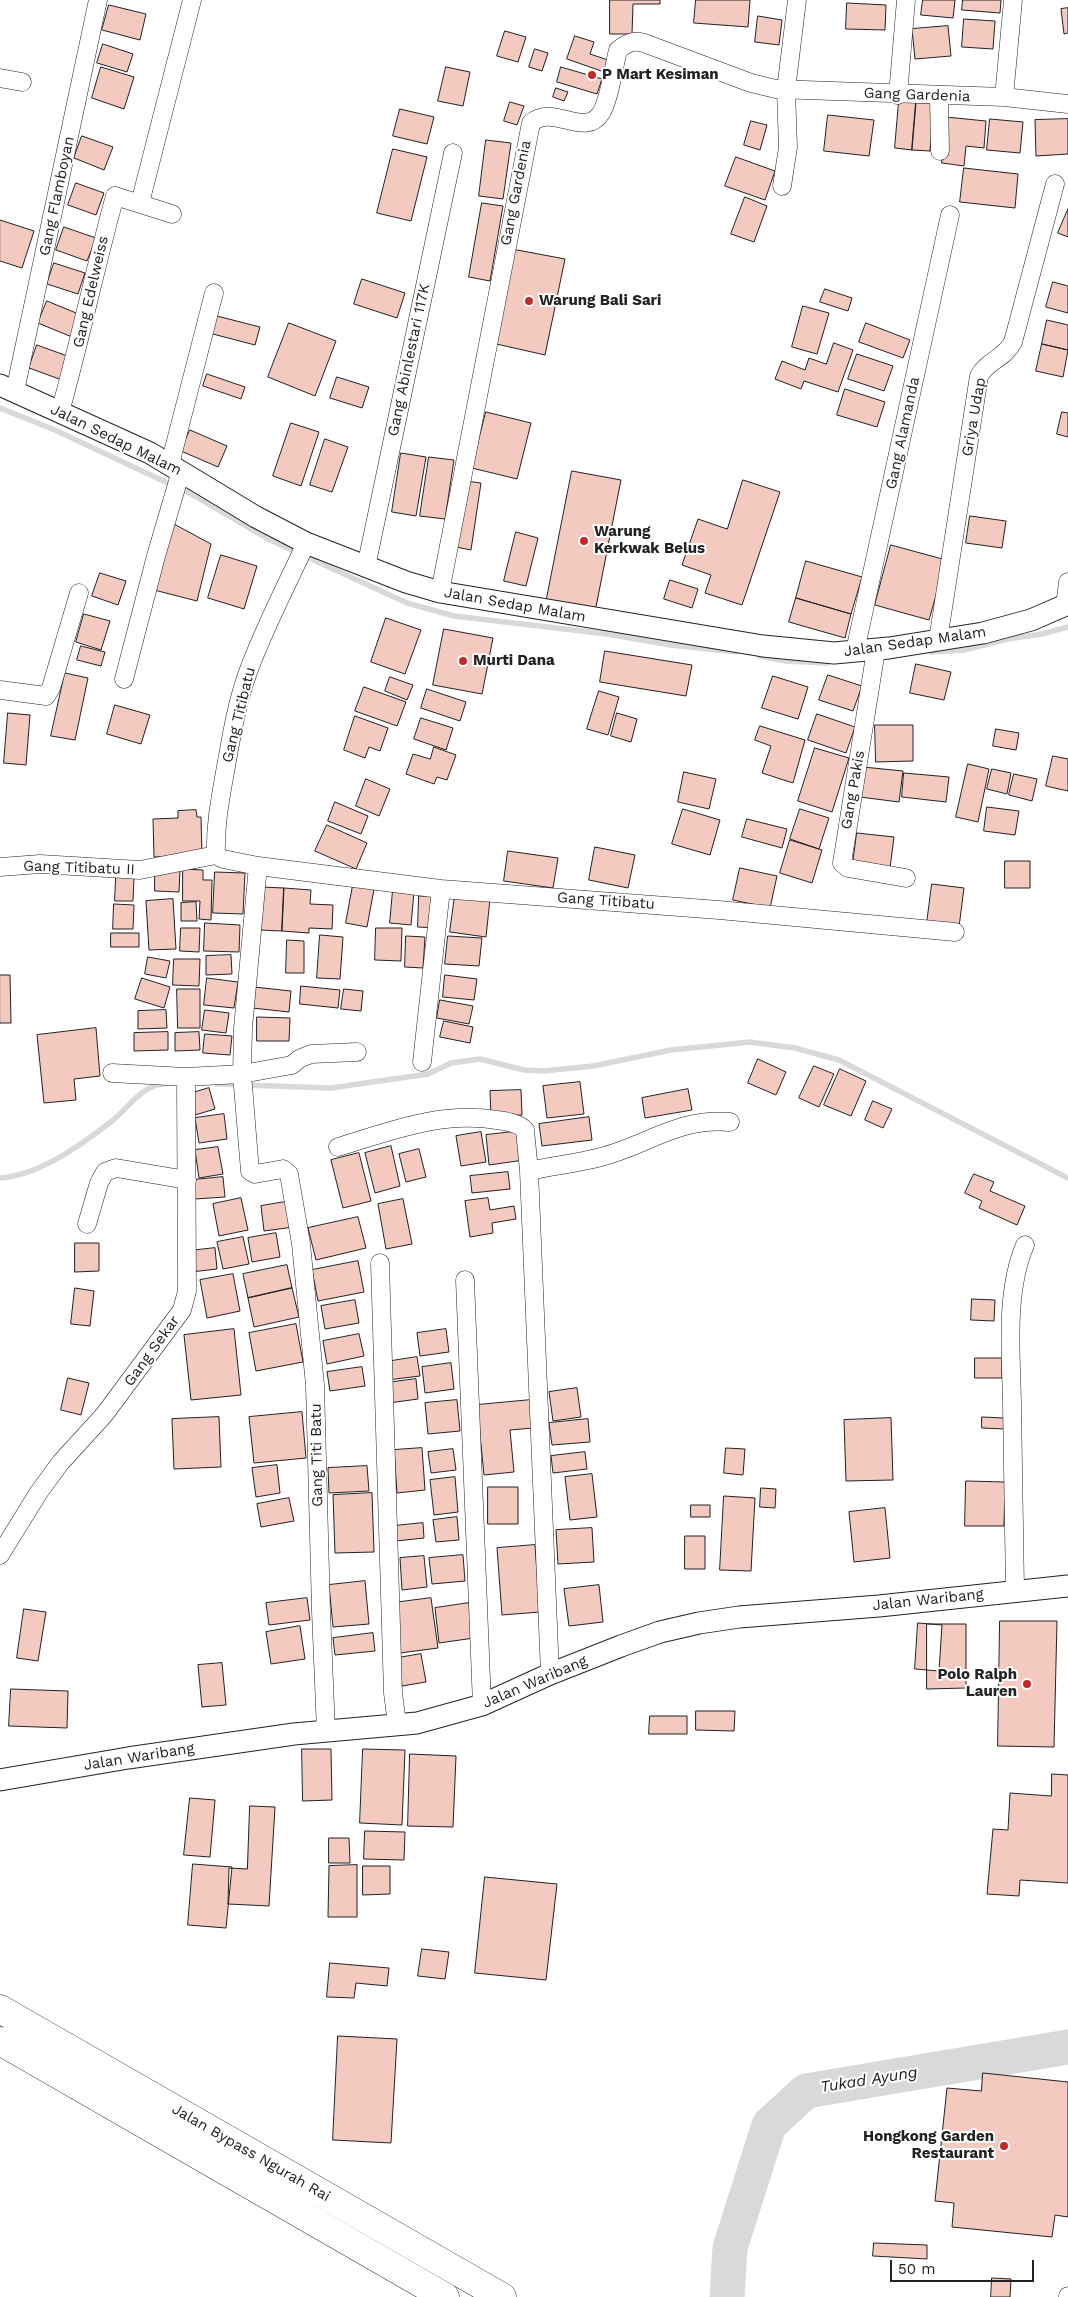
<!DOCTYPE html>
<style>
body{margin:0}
#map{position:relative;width:1068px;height:2297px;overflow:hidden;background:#fff;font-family:"Work Sans",sans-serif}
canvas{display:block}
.scale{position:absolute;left:890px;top:2260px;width:144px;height:22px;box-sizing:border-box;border:2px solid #222;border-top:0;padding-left:6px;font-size:15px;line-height:18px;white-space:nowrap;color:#222;-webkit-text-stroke:4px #fff;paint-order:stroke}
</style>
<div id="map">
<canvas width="1068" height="2297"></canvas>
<div class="scale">50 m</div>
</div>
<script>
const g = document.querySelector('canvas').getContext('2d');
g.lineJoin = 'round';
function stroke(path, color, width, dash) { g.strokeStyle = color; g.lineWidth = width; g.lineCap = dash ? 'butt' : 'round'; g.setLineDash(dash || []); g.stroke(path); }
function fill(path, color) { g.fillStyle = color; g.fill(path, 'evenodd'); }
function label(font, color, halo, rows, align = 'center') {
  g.font = font + ' "Work Sans",sans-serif'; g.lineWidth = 4; g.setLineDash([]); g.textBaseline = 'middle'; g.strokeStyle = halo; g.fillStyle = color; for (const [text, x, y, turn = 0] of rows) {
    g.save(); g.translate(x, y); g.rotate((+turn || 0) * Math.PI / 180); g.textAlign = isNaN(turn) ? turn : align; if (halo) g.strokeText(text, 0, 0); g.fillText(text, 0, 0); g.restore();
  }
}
stroke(new Path2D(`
 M0 408 55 430 193 495 268 539 407 603 454 616 607 634 671 645 736 652
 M931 652 964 650 1008 639 1042 634 1068 627
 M759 656 786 661 827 663
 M216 1084 331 1088 428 1074 451 1063 480 1059 524 1070 543 1071 593 1066 671 1050 750 1042 795 1048 839 1060 1068 1178
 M0 1178C40 1175 81 1145 112 1121 127 1109 143 1084 165 1084`), '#d9d9d9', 5.5);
stroke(new Path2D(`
 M727 2297 730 2248 769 2125 806 2091 1068 2047`), '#d9d9d9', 35);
const building = new Path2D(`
 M610 0H660V4H633L632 34H610Z
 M696 0H750L748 27 694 23Z
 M923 0H955L953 18 921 15Z
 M963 0H1001L1000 13 962 10Z
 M847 3 886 5 885 30 846 29Z
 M109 5 146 14 140 40 102 30Z
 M1068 8V33L1064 34 1061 9Z
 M758 16 782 20 779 45 755 42Z
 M964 19 995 21 993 49 962 47Z
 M948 26 951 56 915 59 912 29Z
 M505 31 526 37 518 62 497 56Z
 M575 36 594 42 590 54 611 61 607 73 567 59Z
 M103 44 133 54 127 72 97 63Z
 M535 49 548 53 542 71 529 67Z
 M101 67 134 77 124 109 92 98Z
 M446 67 470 72 463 106 438 101Z
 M561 67 602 79 597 94 557 82Z
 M556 88 568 92 564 101 553 97Z
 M899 101 916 102 912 150 895 148Z
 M510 102 524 106 517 125 504 121Z
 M916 102 934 104 930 151 912 150Z
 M400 109 434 117 427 144 393 136Z
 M828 115 874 120 869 156 824 151Z
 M946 117 986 121 984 148 966 146 964 166 942 163Z
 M990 119 1023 122 1020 153 987 150Z
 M1068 119V154L1036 156 1035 120Z
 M751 121 767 125 760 150 744 145Z
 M82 136 113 147 104 170 74 158Z
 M486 140 511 143 503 199 479 196Z
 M393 149 427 157 411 221 377 213Z
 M736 157 775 171 765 200 725 186Z
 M964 168 1018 174 1015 208 960 202Z
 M76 183 104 193 96 215 68 205Z
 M745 197 767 206 754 242 731 234Z
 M482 203 503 206 490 281 469 277Z
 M1068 209V237L1058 233Z
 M0 220 34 231 22 268 0 261Z
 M64 227 96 238 87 261 56 250Z
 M512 249 565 259 545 355 492 343Z
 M54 263 85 273 78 294 47 284Z
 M362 279 405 293 397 318 354 304Z
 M1053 282 1068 286V313L1046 307Z
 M825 289 852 298 848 311 820 302Z
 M47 301 81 315 72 337 38 323Z
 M803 306 829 313 817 354 792 347Z
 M213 315 260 327 255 345 209 333Z
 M1047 320 1068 325V350L1042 344Z
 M289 323 336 341 315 396 268 377Z
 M866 323 910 340 903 358 859 342Z
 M834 343 853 350 838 392 804 381 801 389 775 379 782 361 805 370 809 358 826 364Z
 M1042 344 1068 350 1063 377 1036 371Z
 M37 345 70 357 62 380 29 368Z
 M857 354 893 366 884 391 848 379Z
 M207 374 245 387 241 399 203 386Z
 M337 377 369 387 362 408 330 398Z
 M845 389 885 402 877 427 837 415Z
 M486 412 531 423 517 479 472 468Z
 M1062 412 1068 413V437L1057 434Z
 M291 423 319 432 301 486 273 476Z
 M190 430 227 446 218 467 181 451Z
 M325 439 348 447 332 492 310 485Z
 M401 453 426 457 416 516 392 512Z
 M429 457 454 460 445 519 420 516Z
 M572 471 621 480 595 612 546 603Z
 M743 480 780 492 742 605 705 593 711 575 682 565 698 519 727 529Z
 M466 481 481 483 471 550 456 547Z
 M970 516 1006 521 1002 548 966 543Z
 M172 523 211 544 197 601 154 590Z
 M516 532 538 538 526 586 504 581Z
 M891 545 946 560 929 620 875 605Z
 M221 555 257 566 244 609 208 598Z
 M806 561 862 577 851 614 796 598Z
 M100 573 126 581 118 605 92 596Z
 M670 580 698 589 692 608 664 599Z
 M796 598 851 614 845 638 789 622Z
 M84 614 110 621 101 650 76 642Z
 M386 618 421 630 405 674 371 662Z
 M444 629 493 638 482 694 433 685Z
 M81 646 105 652 101 666 77 660Z
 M605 651 692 665 686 696 600 682Z
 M916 664 951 672 944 700 910 693Z
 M65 673 88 678 75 740 51 736Z
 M828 675 862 686 853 711 819 700Z
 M773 676 808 687 798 719 762 708Z
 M390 677 413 685 407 700 385 691Z
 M364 687 406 702 397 726 355 711Z
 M427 689 466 702 460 721 421 708Z
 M599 691 619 697 608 735 587 729Z
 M115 705 150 715 141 744 107 734Z
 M8 713 30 715 26 765 4 763Z
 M617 713 637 719 631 742 611 736Z
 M817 714 855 727 846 753 808 740Z
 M355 716 388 728 380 751 369 747 365 758 344 750Z
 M421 718 453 728 446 750 414 739Z
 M875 725H913V761L876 762Z
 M760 726 805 740 793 783 762 773 771 746 755 740Z
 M996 729 1019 733 1016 750 993 746Z
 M434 747 456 755 447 780 437 777 434 784 406 774 413 754 430 759Z
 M815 748 849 758 832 812 798 801Z
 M1053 756 1068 759V791L1046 786Z
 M968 764 989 769 978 822 956 817Z
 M863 767 903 771 899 802 860 797Z
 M992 769 1011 773 1007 794 987 789Z
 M684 772 716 779 709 809 678 802Z
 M904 773 949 777 946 802 902 797Z
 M1014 774 1037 779 1032 801 1009 795Z
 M366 779 390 789 379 816 356 806Z
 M335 802 368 816 361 834 328 821Z
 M987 807 1019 811 1015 835 984 831Z
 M683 809 720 820 710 855 672 844Z
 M800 809 829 818 819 849 790 839Z
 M196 810 197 817H201L202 856 154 857 153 819 178 818V811Z
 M747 819 787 829 782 848 742 837Z
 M327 825 367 843 356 869 315 851Z
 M857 833 894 837 890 868 853 863Z
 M790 840 822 850 812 883 780 873Z
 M595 847 635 855 628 888 589 880Z
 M508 851 558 858 553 888 504 881Z
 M1005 861H1030V888H1005Z
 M740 868 777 876 770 908 733 900Z
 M155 869H180L179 892 155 891Z
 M183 869 203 870V880H212L211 920 199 919 200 901H183Z
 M215 872 245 873 243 914 213 913Z
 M116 877 134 878 133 901H115Z
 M932 884 964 888 959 927 927 923Z
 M353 885 374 889 367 927 346 923Z
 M261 887 284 888 282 931 259 930Z
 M284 888 311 890 310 904 333 905 332 929 309 928V933L282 931Z
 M393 890 414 892 411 925 390 923Z
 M455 895 490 899 486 937 450 932Z
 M419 896H437L436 928 418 927Z
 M173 899 176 949 149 950 146 901Z
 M196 902 197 921H181V903Z
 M114 904 134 905 133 929H113Z
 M205 923 240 925 239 952 204 951Z
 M181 928H200L199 952 180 951Z
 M376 928H402L401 961 375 960Z
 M111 933H139V947H111Z
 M320 935 343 937 340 979 317 978Z
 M406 936 425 937 423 968 405 967Z
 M448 936 482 938 479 966 445 964Z
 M287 940 304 941V973H286Z
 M231 955 232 974 206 975V956Z
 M148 957 170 961 166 978 145 974Z
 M174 959H200L199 986 173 985Z
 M0 975H10L11 1023H0Z
 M445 975 477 979 474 1000 443 997Z
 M142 978 170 987 164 1008 135 999Z
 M207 978 238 982 234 1008 204 1005Z
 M301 986 340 990 338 1008 300 1004Z
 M254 987 291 991 289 1012 252 1008Z
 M177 989H200V1028H178Z
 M344 989 363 991 361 1011 341 1009Z
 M440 1000 473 1006 469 1024 437 1018Z
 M166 1010 167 1028 138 1029V1011Z
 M205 1010 229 1013 226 1033 202 1030Z
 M257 1017 290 1018 289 1041H257Z
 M444 1021 473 1027 470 1043 440 1037Z
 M96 1028 100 1076 74 1079 76 1100 44 1103 37 1035Z
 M168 1032V1050L134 1051V1033Z
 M199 1032 200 1050 175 1051V1033Z
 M205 1034 232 1036 230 1055 203 1053Z
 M758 1059 786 1072 776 1095 748 1083Z
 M814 1066 834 1074 819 1107 799 1098Z
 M840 1069 866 1081 851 1116 824 1105Z
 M580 1082 584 1114 547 1118 543 1086Z
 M209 1088 215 1109 195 1115 189 1094Z
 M688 1089 692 1110 645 1118 642 1098Z
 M521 1090 522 1115 491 1116 490 1091Z
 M873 1101 892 1109 883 1128 865 1120Z
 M224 1114 227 1139 199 1143 195 1118Z
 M589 1117 592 1140 542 1146 539 1124Z
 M521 1131 524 1160 489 1165 486 1135Z
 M481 1132 486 1162 461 1166 456 1136Z
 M391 1146 400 1186 375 1193 365 1153Z
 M218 1147 223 1174 199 1178 195 1150Z
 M419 1149 426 1177 406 1182 399 1154Z
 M359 1153 371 1201 343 1208 331 1160Z
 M508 1172 510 1189 472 1193 470 1176Z
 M974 1174 994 1182 990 1191 1025 1206 1017 1225 979 1208 982 1201 965 1193Z
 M223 1177 225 1197 195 1199 193 1180Z
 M241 1198 248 1230 219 1236 213 1204Z
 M488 1198 490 1210 514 1206 516 1219 492 1223 493 1233 470 1237 465 1201Z
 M403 1199 412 1244 386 1249 378 1204Z
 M291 1201 294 1227 264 1231 261 1206Z
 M358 1217 366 1248 316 1260 308 1228Z
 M276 1233 280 1257 252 1262 248 1238Z
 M243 1237 249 1264 223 1269 217 1242Z
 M75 1243H99V1271L75 1272Z
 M215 1248 217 1269 191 1272 189 1251Z
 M358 1261 364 1292 318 1301 312 1270Z
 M287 1265 292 1288 248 1298 243 1274Z
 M233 1274 240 1311 207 1318 200 1280Z
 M75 1288 94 1291 90 1326 71 1324Z
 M292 1288 299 1317 254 1327 248 1298Z
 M972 1299 995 1300 994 1321 971 1320Z
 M355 1300 359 1323 325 1329 321 1306Z
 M296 1324 303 1362 256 1371 249 1333Z
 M234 1329 241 1395 191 1400 184 1335Z
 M446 1329 449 1352 420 1356 417 1333Z
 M359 1334 364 1356 327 1364 323 1341Z
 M417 1357 420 1376 387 1380 385 1362Z
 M975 1358H1002V1378H975Z
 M451 1363 454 1389 425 1393 422 1367Z
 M362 1367 365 1386 330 1391 327 1372Z
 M68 1378 89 1383 81 1415 61 1410Z
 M416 1379 418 1399 389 1403 386 1383Z
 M577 1388 581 1417 553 1421 549 1392Z
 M457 1400 460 1431 428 1434 425 1403Z
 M531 1400 533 1428 510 1430 514 1472 484 1475 477 1405Z
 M302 1412 306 1458 254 1463 249 1417Z
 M219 1417 221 1467 174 1469 172 1419Z
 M982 1417 1005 1418V1429L982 1428Z
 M891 1418 893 1480 846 1481 844 1420Z
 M588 1419 590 1442 552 1445 549 1423Z
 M422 1448 425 1490 397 1493 394 1450Z
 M726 1448 745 1449 743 1475 724 1473Z
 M453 1449 456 1470 431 1473 428 1452Z
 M585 1452 587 1469 553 1473 551 1456Z
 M277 1465 280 1493 256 1497 252 1468Z
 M367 1466 369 1491 329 1493 328 1468Z
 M592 1474 597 1517 570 1520 565 1477Z
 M455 1477 458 1512 434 1515 430 1480Z
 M966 1481 1005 1482 1004 1526H965Z
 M488 1487H518V1524H488Z
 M761 1488 776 1489 775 1508 760 1507Z
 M372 1493 374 1552 335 1553 333 1495Z
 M724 1496 755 1498 751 1571 720 1570Z
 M289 1498 294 1521 261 1527 257 1504Z
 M691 1505H710V1517H691Z
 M885 1508 890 1558 854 1562 849 1512Z
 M457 1517 459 1540 436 1542 433 1520Z
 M423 1523 424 1538 396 1541 394 1526Z
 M592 1528 594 1562 558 1564 556 1530Z
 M685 1536H705V1569H685Z
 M535 1545 540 1612 502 1615 497 1548Z
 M463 1555 465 1581 432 1584 429 1558Z
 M424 1556 427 1587 402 1590 400 1558Z
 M365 1581 369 1624 333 1627 329 1585Z
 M599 1585 603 1622 569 1626 564 1589Z
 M307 1598 310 1620 269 1625 266 1603Z
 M431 1598 438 1648 400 1653 393 1603Z
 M469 1603 474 1638 439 1643 435 1608Z
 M24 1609 46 1612 38 1661 17 1658Z
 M1000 1621H1057L1054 1747 998 1746Z
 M918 1623 942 1625 939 1671 915 1669Z
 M927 1624H966V1688L927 1689Z
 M300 1626 305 1659 271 1664 266 1632Z
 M373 1633 375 1651 335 1655 333 1638Z
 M421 1654 426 1682 402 1686 398 1658Z
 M222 1663 226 1705 202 1707 198 1665Z
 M11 1689 68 1691 67 1728 9 1726Z
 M696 1711H735L734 1731 696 1730Z
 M650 1716H687V1734H649Z
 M302 1749H331L332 1800 303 1801Z
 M363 1749 405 1750 402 1825 360 1823Z
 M410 1754 456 1756 453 1827 408 1826Z
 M1052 1774 1068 1775V1883L1020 1880 1019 1896 987 1894 993 1829 1008 1830 1010 1793 1051 1796Z
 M190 1798 215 1800 210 1857 184 1855Z
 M250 1806 275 1807 269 1906 228 1904 229 1868 247 1869Z
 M365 1831 405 1832 404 1860 364 1859Z
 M329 1838H349L350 1863H329Z
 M193 1864 232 1867 226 1928 188 1925Z
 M357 1865V1917H328L329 1866Z
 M363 1866H390V1894L363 1895Z
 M485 1877 557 1884 546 1980 475 1973Z
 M422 1949 449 1952 445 1979 418 1976Z
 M330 1963 389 1968 387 1986 356 1983 354 1998 327 1997Z
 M338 2036 397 2039 391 2143 333 2140Z
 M983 2073 1068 2082V2217L1055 2215 1052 2237 952 2227 954 2203 935 2201 947 2088 981 2091Z
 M874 2243 927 2245V2259L873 2256Z
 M992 2278 1011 2279 1010 2297H991Z`);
fill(building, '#f3c9c0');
stroke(building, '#222', 1);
const minor = new Path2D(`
 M0 78 22 82
 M898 95 906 0
 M939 96 940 151
 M1004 97 1013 0
 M782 186 788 147 786 90 797 0
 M140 203 192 0
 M15 391 98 0
 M60 412C80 341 95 268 115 196L172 214
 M170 464 214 293
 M366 567 453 153
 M440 592 531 123C553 103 585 139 601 113 609 101 614 66 618 50 627 43 633 40 644 43L751 83 776 89 1004 97 1068 104
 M1065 606 1068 582
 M938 640 979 376C988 360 1004 359 1013 342L1055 184
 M876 650 842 863 848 868 906 878
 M855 651 950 215
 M124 679 156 556 181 471
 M0 690 46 696 51 688 79 593
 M216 855 223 859 258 866 441 889 719 910 955 932
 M216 855C215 826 220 800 225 772 231 739 236 706 247 675 263 630 286 587 306 543
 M258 866 243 1028 242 1074 250 1171 255 1174 283 1169 289 1174 301 1244 315 1385 321 1611 326 1731
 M0 867 40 864 140 870 216 855
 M422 1062 441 889
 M112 1073 186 1077 242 1074 292 1065 299 1059 311 1054 357 1052
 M338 1147C391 1131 440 1111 497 1120 506 1121 519 1123 525 1130L529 1171 550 1674
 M529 1171C553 1166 578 1163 601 1157 647 1145 680 1117 730 1122
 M87 1224 99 1183 105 1172 116 1168 187 1180
 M380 1263 393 1693 397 1724
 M465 1280 482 1705
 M0 1555 39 1492 61 1462 104 1415 182 1310 187 1291 186 1077
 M1015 1590C1014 1528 1013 1466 1012 1403 1011 1352 1005 1292 1025 1245
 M1068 2297V2296`);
const tertiary = new Path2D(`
 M0 385 150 453 256 517 306 543 406 582 440 592 763 646 834 653 889 648 983 633 1031 620 1068 604
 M0 1780 128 1758 294 1734 417 1723 482 1705 550 1674 621 1646 660 1632 699 1623 739 1617 879 1606 1068 1586`);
const trunk = new Path2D(`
 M0 2009 502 2297
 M0 2041 445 2297`);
stroke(minor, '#222', 19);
stroke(tertiary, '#222', 23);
stroke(trunk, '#222', 29);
stroke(minor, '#fff', 18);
stroke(tertiary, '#fff', 21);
stroke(trunk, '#fff', 28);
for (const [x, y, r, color] of [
 [592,75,5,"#c62828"],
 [529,301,5,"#c62828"],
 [584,541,5,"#c62828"],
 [463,661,5,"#c62828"],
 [1027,1684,5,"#c62828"],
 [1004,2146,5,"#c62828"]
]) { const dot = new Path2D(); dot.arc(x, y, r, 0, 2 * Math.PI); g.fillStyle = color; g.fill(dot); stroke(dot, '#fff', 2); }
label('bold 15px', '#222', '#fff', [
 ["P Mart Kesiman",602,75],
 ["Warung Bali Sari",539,301],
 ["Warung",594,532],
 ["Kerkwak Belus",594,549],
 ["Murti Dana",473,661],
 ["Polo Ralph",1017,1675,"right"],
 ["Lauren",1017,1692,"right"],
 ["Hongkong Garden",994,2137,"right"],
 ["Restaurant",994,2154,"right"]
], 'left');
label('15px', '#222', '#fff', [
 ["Gang Gardenia",917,95,2],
 ["Gang Gardenia",516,193,-79],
 ["Gang Flamboyan",57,196,-78],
 ["Gang Edelweiss",91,292,-77],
 ["Gang Abinlestari 117K",409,360,-78],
 ["Griya Udap",974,417,-80],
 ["Gang Alamanda",903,433,-78],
 ["Jalan Sedap Malam",116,440,26],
 ["Jalan Sedap Malam",515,605,10],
 ["Jalan Sedap Malam",915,642,-8],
 ["Gang Titibatu",239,715,-76],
 ["Gang Pakis",853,790,-80],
 ["Gang Titibatu II",79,868,2],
 ["Gang Titibatu",606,901,4],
 ["Gang Sekar",152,1351,-54],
 ["Gang Titi Batu",317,1455,-91],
 ["Jalan Waribang",928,1600,-6],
 ["Jalan Waribang",535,1682,-23],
 ["Jalan Waribang",139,1757,-9],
 ["Jalan Bypass Ngurah Rai",251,2153,30]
]);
label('italic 16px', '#222', '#fff', [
 ["Tukad Ayung",869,2080,-9]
]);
</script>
